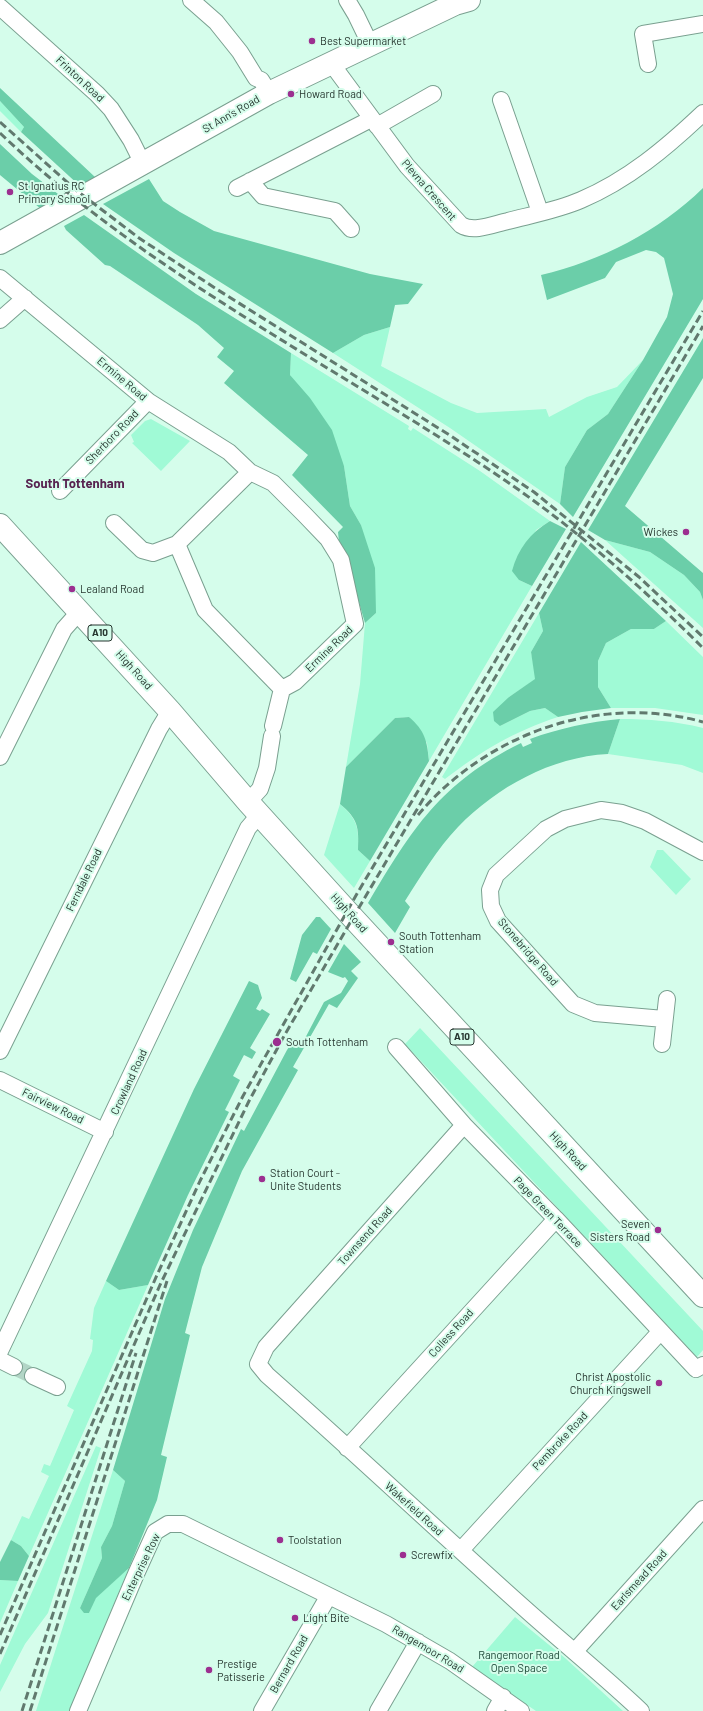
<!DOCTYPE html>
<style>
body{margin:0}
canvas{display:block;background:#d5fdeb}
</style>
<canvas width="703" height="1711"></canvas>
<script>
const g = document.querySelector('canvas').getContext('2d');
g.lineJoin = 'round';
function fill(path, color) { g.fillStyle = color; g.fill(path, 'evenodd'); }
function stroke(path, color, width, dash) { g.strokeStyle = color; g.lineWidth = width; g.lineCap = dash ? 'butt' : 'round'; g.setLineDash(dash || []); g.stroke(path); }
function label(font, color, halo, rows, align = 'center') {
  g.font = font + ' Barlow,sans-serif'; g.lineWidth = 4; g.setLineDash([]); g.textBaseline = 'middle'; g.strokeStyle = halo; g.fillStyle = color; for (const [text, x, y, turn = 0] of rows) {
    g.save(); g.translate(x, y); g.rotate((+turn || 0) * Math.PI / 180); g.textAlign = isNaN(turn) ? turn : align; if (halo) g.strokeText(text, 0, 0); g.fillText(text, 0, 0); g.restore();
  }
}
fill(new Path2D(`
 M0 101 24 127 21 132 0 111Z
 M390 327 381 366 451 403 477 413 546 409 549 417 587 397 617 387 643 360 608 414 587 430 565 467 560 504 450 428 333 353 364 335Z
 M291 353 409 426 408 429 411 431 413 428 480 471 550 521 536 530 519 580 532 586 429 761 427 743 409 717 395 718 346 767 360 684 365 623 376 613 361 525 350 506 344 466 290 375Z
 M151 419 190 441 161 471 132 443 134 442 131 435 145 421Z
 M605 540 650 552 684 575 700 592 703 600V628Z
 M539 613 543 631 531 652 536 679 509 697 500 726 530 711 545 708 558 717C513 732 483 750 445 779L442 777Z
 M666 621 703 657V715L655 708H611L598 687V661L606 643 631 629H654Z
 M620 719C649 719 675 721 703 728V773L682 765 608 754Z
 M340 804C357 819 359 827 358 850L370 861 354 888 324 855Z
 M657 850H663L691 879 676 895 650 867Z
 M420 1028 703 1331V1350L697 1357 405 1044Z
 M106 1281 119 1290 148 1285 29 1556 21 1546 11 1540 22 1516 29 1519 49 1476 41 1472 44 1464 50 1466 74 1410 67 1406 92 1351 93 1340 90 1339 94 1308Z
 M96 1446 101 1448 48 1613 25 1644 0 1692V1665Z
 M113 1470 125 1481 112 1526 101 1547 102 1558 80 1608 89 1613 95 1598 129 1568 69 1711H36Z
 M0 1580 18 1581 0 1623Z
 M515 1617 565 1658 623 1711H536L472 1667Z`), '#a0fad6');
fill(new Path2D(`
 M0 88 95 177 81 187 21 132 24 127 0 101Z
 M0 144 32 174 62 197 41 209 0 175Z
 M149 179 163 201 180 212 214 231 370 274 423 284 408 304 395 305 390 327 364 335 333 353 174 253 103 204Z
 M703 188V299L573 517 560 504 565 467 587 430 608 414 643 360 667 317 673 294 664 258 656 252 646 250 616 262 605 278 547 300 541 275C601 261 659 231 703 188Z
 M84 215 196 294 291 353 290 375 310 398 332 430 344 466 350 506 361 525 375 568 376 613 365 623 344 551 339 542 338 532 343 527 292 475 308 455 224 383 234 371 217 357 224 348 198 325 110 266 105 265 66 230 64 226Z
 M703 338V378L625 506 703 573V600L700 592 684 575 650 552 605 540 588 530Z
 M550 521 566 529 532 586 519 580 512 571C518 549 530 533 550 521Z
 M581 542 666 621 654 629H631L606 643 598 661V687L611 708 582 712 558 717 545 708 530 711 500 726 494 721 493 712 509 697 535 679 531 652 543 631 539 613Z
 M409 717C425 731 427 740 429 761L370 861 358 850C359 827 358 819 340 804L346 767 395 718Z
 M620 719 608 754C551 757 497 787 458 827 437 849 421 876 405 901L410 907 395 933 368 903C412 829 440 783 521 743L523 747 532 743 530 739C560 728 589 722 620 719Z
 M316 917H320L331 929 317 954 313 952 296 982 290 979 302 935Z
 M344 944 361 962 351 971 358 978 337 1008 329 1004 293 1067 298 1070 242 1171 202 1267 185 1333 190 1335 161 1455 167 1457 157 1500 129 1568 96 1598 89 1613H84L80 1608 102 1558 101 1547 112 1526 125 1481 113 1470 165 1299 193 1230 241 1129 244 1131 287 1050 293 1041 301 1046 324 1002 341 993 348 981 345 977 343 978 328 972Z
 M249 981 258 985 262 998 256 1009 260 1011 262 1009 270 1014 250 1048 256 1052 252 1059 244 1055 233 1076 240 1080 225 1110 229 1112 188 1195 148 1285 119 1290 106 1281 194 1089Z
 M11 1540 21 1546 29 1556 18 1581 0 1580V1562Z`), '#6bcea9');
stroke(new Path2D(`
 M14 1367 33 1376`), '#b2d5c6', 16, [16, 8]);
const street = new Path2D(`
 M191 0 216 22 240 52 256 78 261 80 269 93
 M347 0 356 15 370 44
 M0 7 97 94 111 109 131 140 143 164
 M331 63 407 166 461 225C474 233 494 224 508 221 531 215 558 210 581 200 628 180 666 148 703 113
 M648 64 643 34 703 24
 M501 100 540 212
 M377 126 433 94
 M250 181 263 196 335 211 351 229
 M237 188 371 119
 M0 278 148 401 229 452 250 472 273 483 304 514 328 539 341 560 355 624 295 682 282 689 273 726
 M0 320 25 298
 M250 472 177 544 205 610 282 689
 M60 491 148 401
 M114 523 142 550 153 553 177 544
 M0 757 64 629 80 611
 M248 802 260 789 267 768 272 736
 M664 1019 595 1013 573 1004 498 921 491 906 490 890 496 875 546 829 565 819 601 810 622 813 645 821 703 852
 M662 1044 667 999
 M396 1047 464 1125 556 1219 696 1369 703 1365
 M0 1051 159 729 170 711
 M0 1080 105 1132
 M464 1125 266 1347 258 1364 267 1375C353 1451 437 1530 523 1607 562 1642 603 1675 641 1711
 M0 1351 248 828 260 814
 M0 1360 14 1367
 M33 1376 57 1387
 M347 1448 556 1219
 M461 1550 660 1332
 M575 1651 703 1509
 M78 1711 136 1574 155 1532 168 1524H183L386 1624 450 1661 521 1711
 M262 1711 328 1597
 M378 1711 418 1642
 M495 1711 503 1697`);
const secondary = new Path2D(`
 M0 243 269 93 455 4 469 0`);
const highway = new Path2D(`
 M0 525 170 711 248 802 354 919 703 1296`);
stroke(street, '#7aa090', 18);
stroke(secondary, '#7aa090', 24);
stroke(highway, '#7aa090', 24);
stroke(street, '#fff', 16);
stroke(secondary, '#fff', 22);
stroke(highway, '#fff', 22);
stroke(new Path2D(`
 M0 122 76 190 139 238 218 290 451 436 534 492 639 577 703 637
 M0 133C149 276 337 366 506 481 576 529 642 587 703 648
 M418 815C486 734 599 693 703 722
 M0 1635 157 1275 200 1181 243 1096 358 892 703 311
 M0 1654 160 1285 249 1101 284 1036 364 899 703 326
 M22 1711 136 1353
 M30 1711 167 1281`), '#61796e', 3, [8, 4]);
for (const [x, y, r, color] of [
 [312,41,4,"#9c2f90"],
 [291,94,4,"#9c2f90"],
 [10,192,4,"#9c2f90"],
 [686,532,4,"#9c2f90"],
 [72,589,4,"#9c2f90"],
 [391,942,4,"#9c2f90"],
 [277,1042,5,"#9c2f90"],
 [262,1179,4,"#9c2f90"],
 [658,1230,4,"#9c2f90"],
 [659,1383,4,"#9c2f90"],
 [280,1540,4,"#9c2f90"],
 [403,1555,4,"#9c2f90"],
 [295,1618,4,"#9c2f90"],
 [209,1670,4,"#9c2f90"]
]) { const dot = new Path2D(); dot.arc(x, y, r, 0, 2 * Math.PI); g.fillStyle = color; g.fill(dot); stroke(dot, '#d5fdeb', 1.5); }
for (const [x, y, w] of [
 [100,633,24],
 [462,1037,24]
]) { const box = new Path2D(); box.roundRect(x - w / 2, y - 8, w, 16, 3); g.fillStyle = '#d5fdeb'; g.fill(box); stroke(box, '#273730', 1); }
label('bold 10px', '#273730', null, [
 ["A10",100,633],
 ["A10",462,1037]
]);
label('11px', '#273730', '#d5fdeb', [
 ["Best Supermarket",320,41],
 ["Howard Road",299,94],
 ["St Ignatius RC",18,186],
 ["Primary School",18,199],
 ["Wickes",678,532,"right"],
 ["Lealand Road",80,589],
 ["South Tottenham",399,936],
 ["Station",399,949],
 ["South Tottenham",286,1042],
 ["Station Court -",270,1173],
 ["Unite Students",270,1186],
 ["Seven",650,1224,"right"],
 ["Sisters Road",650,1237,"right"],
 ["Christ Apostolic",651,1377,"right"],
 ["Church Kingswell",651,1390,"right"],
 ["Toolstation",288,1540],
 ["Screwfix",411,1555],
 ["Light Bite",303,1618],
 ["Prestige",217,1664],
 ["Patisserie",217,1677]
], 'left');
label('11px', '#273730', '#d5fdeb', [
 ["Frinton Road",80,79,43],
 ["St Ann's Road",231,114,-30],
 ["Plevna Crescent",429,190,49],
 ["Ermine Road",122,379,40],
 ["Sherboro Road",112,437,-46],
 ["Ermine Road",329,649,-44],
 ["High Road",134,670,48],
 ["Ferndale Road",84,880,-64],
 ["High Road",349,913,48],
 ["Stonebridge Road",528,952,49],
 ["Crowland Road",129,1082,-65],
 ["Fairview Road",53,1106,26],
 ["High Road",568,1151,47],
 ["Page Green Terrace",548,1212,46],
 ["Townsend Road",365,1236,-48],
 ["Colless Road",451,1333,-48],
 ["Pembroke Road",560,1441,-47],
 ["Wakefield Road",414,1509,42],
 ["Enterprise Row",141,1567,-64],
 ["Earlsmead Road",639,1580,-48],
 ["Rangemoor Road",428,1649,31],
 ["Bernard Road",289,1664,-60]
]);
label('11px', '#1b4636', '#d5fdeb', [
 ["Rangemoor Road",519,1655],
 ["Open Space",519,1668]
]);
label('bold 13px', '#572350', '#d5fdeb', [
 ["South Tottenham",75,484]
]);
</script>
